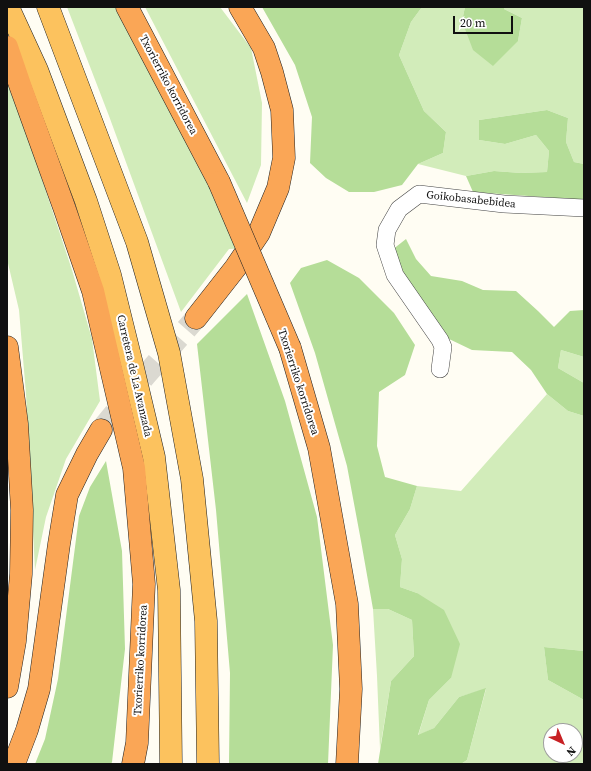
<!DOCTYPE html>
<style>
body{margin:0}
#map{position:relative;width:591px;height:771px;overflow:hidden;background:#fffdf3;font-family:"Source Serif 4",serif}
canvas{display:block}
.frame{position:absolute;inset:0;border:8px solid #101010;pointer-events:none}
.north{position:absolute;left:543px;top:723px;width:40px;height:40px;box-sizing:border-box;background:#fff;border:1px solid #9f9f9f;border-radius:50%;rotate:136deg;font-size:11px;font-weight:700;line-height:16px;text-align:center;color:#101010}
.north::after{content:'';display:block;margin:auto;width:14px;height:18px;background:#c72124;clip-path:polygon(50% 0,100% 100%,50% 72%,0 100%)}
.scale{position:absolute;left:453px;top:16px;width:60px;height:18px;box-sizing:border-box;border:2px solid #101010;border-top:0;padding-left:5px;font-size:12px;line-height:14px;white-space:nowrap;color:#101010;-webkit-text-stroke:3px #fff;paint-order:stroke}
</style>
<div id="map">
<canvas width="591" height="771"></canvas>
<div class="frame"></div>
<div class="north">N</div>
<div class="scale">20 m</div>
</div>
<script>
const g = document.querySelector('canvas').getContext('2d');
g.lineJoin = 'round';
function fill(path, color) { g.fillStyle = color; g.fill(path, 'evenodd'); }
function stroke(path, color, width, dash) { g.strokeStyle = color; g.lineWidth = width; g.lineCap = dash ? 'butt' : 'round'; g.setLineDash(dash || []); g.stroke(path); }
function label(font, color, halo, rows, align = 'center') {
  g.font = font + ' "Source Serif 4",serif'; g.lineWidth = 4; g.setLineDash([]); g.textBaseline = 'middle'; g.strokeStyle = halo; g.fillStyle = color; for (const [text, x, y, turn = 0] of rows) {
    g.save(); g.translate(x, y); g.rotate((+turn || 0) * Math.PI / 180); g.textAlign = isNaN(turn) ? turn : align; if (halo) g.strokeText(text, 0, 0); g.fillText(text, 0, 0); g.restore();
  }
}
fill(new Path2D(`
 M67 7H117L247 248 229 249 181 312 109 116Z
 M145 7H220L251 48 262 103 261 165 247 203Z
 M422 7H465L462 21 518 41 522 18 504 9V7H584V164L574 162 566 142 568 118 547 110 479 120V140L505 144 536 135 549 151 547 172 521 173 494 171 466 176 418 164 443 153 446 132 424 111 399 55 411 22Z
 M7 83 27 134 72 270 92 339 100 401 66 459 46 517 35 570 26 394 19 310 7 259Z
 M561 350 584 357V383L558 368Z
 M547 394 568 411 584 416V651L544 647 548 680 584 700V764H461L467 760 486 689 459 697 434 728 418 736 429 700 451 678 417 593 400 587 402 559 395 535 410 509 417 486 461 491ZM551 731H575V755H551Z
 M373 609H388L412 620 414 656 391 681 380 749 377 676Z`), '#d2ecba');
fill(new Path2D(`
 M262 7H422L411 22 399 55 424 111 446 132 443 153 418 164 402 185 374 192H349L326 178 310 163 312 117 295 65Z
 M465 7H504V9L522 18 518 41 493 66 473 50 462 21Z
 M547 110 568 118 566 142 574 162 584 164V200L473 192 466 176 494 171 521 173 547 172 549 151 536 135 505 144 479 140V120Z
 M406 239 416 259 431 276 462 281 483 290 516 291 538 311 554 327 570 311 584 310V357L561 350 558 368 584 383V416L568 411 547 394 531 370 512 352 472 350 447 338 403 285 392 250Z
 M327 260 359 278 394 313 415 345 405 375 379 392 377 446 385 477 417 486 410 509 395 535 402 559 400 587 417 593 444 610 460 644 451 678 429 700 418 735 434 728 459 697 486 688 467 760 461 764H378L391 681 414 656 412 620 388 609H373L361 541 347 466 315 353 290 283 301 268Z
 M247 294 285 401 317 517 333 645 328 764H229L230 673 216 510 197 344Z
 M106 461 122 551 125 649 112 762 111 764H35L45 739 58 679 79 516 90 487Z
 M544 647 584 651V700L548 680Z`), '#b5dd98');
stroke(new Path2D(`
 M101 430 145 376 196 318`), '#dbd9d1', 22, [22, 11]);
const minor = new Path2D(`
 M440 369 443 347 440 340 395 275 385 245 387 230 399 209 419 194 504 204 584 208`);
const trunk = new Path2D(`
 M8 7 37 70 86 201 110 275 132 364 154 457 169 590 171 764
 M48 7 137 242 169 353 192 479 206 621 208 764`);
const motorway = new Path2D(`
 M127 7 219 182
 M7 47 20 85 64 207 93 291 134 468 144 584 137 743 133 764
 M196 318 218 290 236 267 259 233 278 188 284 158 282 110 272 72 264 48 240 7
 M7 347 17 424 22 510 21 574 15 641 7 687
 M290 348 319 448 347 604 351 689 347 764
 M14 764 27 730 39 689 59 544 67 495 87 454 101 430`);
stroke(minor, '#434343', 18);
stroke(trunk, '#212121', 23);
stroke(motorway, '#212121', 23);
stroke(minor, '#fff', 17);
stroke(trunk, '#fcc25e', 22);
stroke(motorway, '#faa656', 22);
const motorwayBridge = new Path2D(`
 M219 182 290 348`);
stroke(motorwayBridge, '#212121', 23, []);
stroke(motorwayBridge, '#faa656', 22);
label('11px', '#101010', '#fff', [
 ["Txorierriko korridorea",168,85,62],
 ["Goikobasabebidea",471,200,6],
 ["Carretera de La Avanzada",134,376,77],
 ["Txorierriko korridorea",298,382,72],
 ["Txorierriko korridorea",141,660,-87]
]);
</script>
